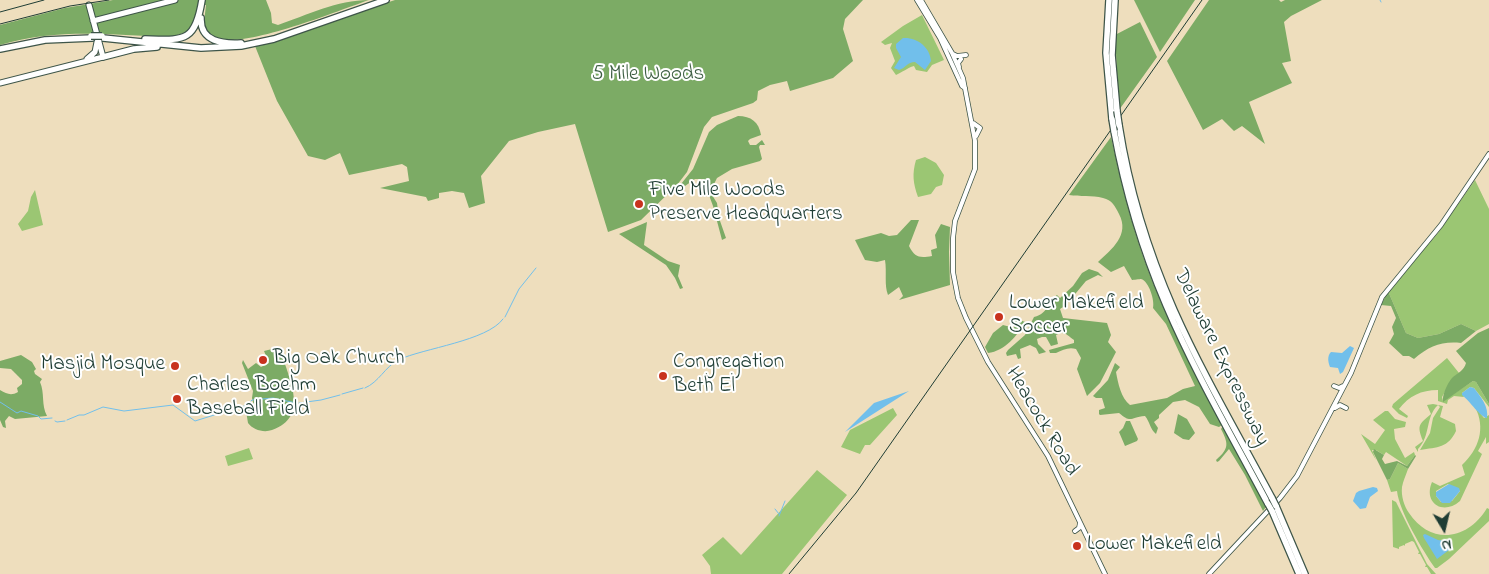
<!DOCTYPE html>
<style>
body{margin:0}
#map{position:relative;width:1489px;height:574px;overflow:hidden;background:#eedebd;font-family:"Indie Flower",sans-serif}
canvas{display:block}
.north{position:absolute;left:1419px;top:504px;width:50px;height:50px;-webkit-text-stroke:4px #fff;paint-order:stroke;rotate:171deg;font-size:14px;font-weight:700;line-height:20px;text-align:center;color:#1f3d34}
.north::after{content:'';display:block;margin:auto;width:18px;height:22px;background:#1f3d34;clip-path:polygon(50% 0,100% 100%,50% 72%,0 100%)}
</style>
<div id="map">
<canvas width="1489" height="574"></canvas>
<div class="north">N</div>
</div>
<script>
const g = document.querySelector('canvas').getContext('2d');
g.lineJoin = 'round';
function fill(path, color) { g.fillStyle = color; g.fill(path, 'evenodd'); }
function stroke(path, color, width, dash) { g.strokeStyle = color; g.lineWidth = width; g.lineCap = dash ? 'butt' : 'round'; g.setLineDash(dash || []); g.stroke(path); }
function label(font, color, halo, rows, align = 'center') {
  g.font = font + ' "Indie Flower",sans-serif'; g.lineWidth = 4; g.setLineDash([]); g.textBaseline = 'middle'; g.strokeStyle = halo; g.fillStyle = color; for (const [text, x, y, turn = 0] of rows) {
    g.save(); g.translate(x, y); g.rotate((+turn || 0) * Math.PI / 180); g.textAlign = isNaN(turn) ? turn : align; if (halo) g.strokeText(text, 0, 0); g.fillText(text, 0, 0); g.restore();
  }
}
fill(new Path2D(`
 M922 15 944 60 932 65 927 72 916 70 914 66C907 68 903 72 896 75L891 68 895 61 890 48 892 43 885 45 881 42 903 26Z
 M925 157 936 163 944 175 942 185 936 187 931 194 918 197C913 183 912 174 916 160Z
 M1475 180 1489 209V324L1476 331 1461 324 1439 334 1418 338 1406 333 1388 291 1438 233Z
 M35 190 43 225 22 231 18 224 28 211 31 197Z
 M1447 358 1459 373 1452 379 1442 397 1443 401 1473 381 1476 382 1489 404V407L1474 388 1470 387 1462 393 1464 397 1454 396 1448 400 1447 404 1438 401V390C1421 390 1409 396 1399 409L1408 416 1407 418 1399 414 1392 407 1393 404Z
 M1433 404 1443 406 1440 417 1455 424 1456 431C1448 448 1438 447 1420 450L1430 433 1433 418 1440 407 1438 405C1425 417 1431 436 1418 449V452L1415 447 1423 441C1416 424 1420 424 1431 414L1427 405Z
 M1475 407 1484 418 1489 415V442L1486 444V437L1478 451 1482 454 1460 501C1443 516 1423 503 1432 482L1440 486 1465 475 1462 465C1479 449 1486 428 1475 407ZM1448 484 1460 491 1452 501 1441 502 1436 496V491Z
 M893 408 897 415 870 445H865L860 454 841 447 850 430Z
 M1385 411H1388L1395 419 1406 422 1405 427 1394 429 1395 439 1405 458 1414 452 1415 455 1407 466 1386 452 1384 455 1376 450H1372L1376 460 1361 434 1375 444 1385 430 1373 420Z
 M249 448 253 459 228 466 225 456Z
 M1398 463 1408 469C1406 475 1403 481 1402 487 1401 496 1404 506 1409 513 1431 546 1468 540 1487 508L1489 509V521L1449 559 1437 568H1435C1423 551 1399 511 1397 491L1391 492 1387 480 1390 479Z
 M817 470 847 495 782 574H711L710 566 702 555 723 537 741 555Z
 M1392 500 1396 502 1427 564 1436 574H1431L1427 567H1425L1426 565 1420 554H1418L1419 552 1414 542 1412 541 1405 544V546L1404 545 1399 547V549L1393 547Z`), '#9bc673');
fill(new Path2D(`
 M113 0H266L271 13 272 23 278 25C307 15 337 0 369 0 340 10 237 52 213 37 201 30 205 16 206 5H200C195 28 191 33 168 37 109 35 58 28 0 45V25L65 8Z
 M395 0H863L845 19 843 29 853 61 833 78 790 91 787 81 770 85 758 91 757 100 753 103 712 117 704 127 687 172 677 185 641 220 608 232 575 124 538 132 509 141 481 176 485 203 469 208 464 193 452 191 439 193V198L428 201 426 197 380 188 409 181 407 167 402 164 349 175 340 153 325 160 308 156 277 101 255 46Z
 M1134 0H1195L1160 52Z
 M1209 0H1279L1281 2 1285 0H1322L1291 16 1284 22 1291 61 1282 63 1292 83 1249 102 1265 144 1242 126 1234 131 1222 119 1203 130 1167 61Z
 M1140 22 1157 57 1119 110 1115 35Z
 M738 116C751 116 759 122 761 135L750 139 748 141 750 145H756L762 140 765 145H760L759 147 762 159 760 161 732 169 717 178 714 184 712 195 717 203 719 218 726 238 722 240 713 206 703 179H695L685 186 681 184 693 169 709 132 717 125Z
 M1111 137C1120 178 1130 219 1144 259 1164 316 1193 368 1221 422L1222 425 1219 427 1210 424 1199 407 1185 400 1173 402 1159 415V418L1154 422 1158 428 1156 434C1150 429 1150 422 1145 416 1130 417 1132 424 1119 413L1100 415 1099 414V410L1105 408 1102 398H1096L1093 396 1108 380 1115 363 1120 367 1116 372C1118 383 1121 398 1130 405L1167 398 1183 389 1195 386 1166 324 1153 308C1155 301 1149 281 1141 279 1140 279 1133 280 1132 280L1124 266 1111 272 1098 262C1112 249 1130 235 1119 214 1115 206 1112 200 1103 198 1092 195 1080 197 1069 195Z
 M911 220H919L909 246C915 258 920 258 932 256L931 250 937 248 935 235 941 224 950 227 949 252 950 285 899 300 903 296 899 287 888 295C884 285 887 272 885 260L877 262 865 260 855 240 881 233 889 236 897 235Z
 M647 222 644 245 668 261 680 265 678 276 683 288 680 289 675 278 666 265 619 234Z
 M1089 269 1098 272 1103 277 1098 275 1086 281 1066 305 1060 309 1063 318 1107 323 1111 335 1108 342 1116 352 1100 383 1087 396 1077 369 1081 358 1076 349C1068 347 1063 350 1056 353H1050L1049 350 1074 343V340C1067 335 1064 330 1056 335L1058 344 1051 346 1046 337H1042L1037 339 1038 344 1046 352 1039 354 1036 348 1030 345 1020 349 1021 358 1018 359 1016 354 1007 356 1006 353 1008 350 1025 335 1034 317C1049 313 1046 303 1057 295L1060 298 1073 286 1082 273Z
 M1388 291 1406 333 1418 338 1439 334 1461 324 1476 331 1461 343C1442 341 1429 346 1414 359L1409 356H1403L1389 343 1394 334 1392 327 1396 318 1391 306 1381 305Z
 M1020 320 1025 322C1017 336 1005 351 988 353L985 347 993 333 1003 325 1014 328 1015 321Z
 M1489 328V404L1476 382 1473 381 1443 402C1442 395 1447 384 1452 378 1457 373 1464 371 1466 363L1456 351 1478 333Z
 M276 348 281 352C289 379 310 417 272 430 264 433 253 430 248 423L246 411 254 406 252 398 253 391 242 363 243 360 248 369 256 363 261 367 269 363 264 351Z
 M21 355 32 362 36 369 34 371 35 374 42 379 40 382C45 393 41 405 47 416L15 419 9 416 5 421 6 428 3 427 0 420V390C7 394 11 396 18 392L17 388 22 384V380L11 369 0 368V361Z
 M1178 414 1187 419 1195 433 1189 440 1183 439 1174 433Z
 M1126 421H1130L1138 439 1137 441 1125 446 1119 432 1123 428Z
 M1223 426 1264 502 1266 507 1263 511 1245 475 1229 449 1219 461 1217 462 1216 460C1230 448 1228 443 1221 429Z
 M1374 449 1384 455 1382 459 1385 464 1397 461 1407 466 1415 455 1416 456 1408 469 1398 463 1390 479 1387 480 1373 452Z`), '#7cab65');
fill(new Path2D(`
 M903 38C917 37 930 47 931 61L925 70 915 62C907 62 906 68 899 70L894 68 901 57 896 48V44Z
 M1350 346 1354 348 1343 372 1340 374 1338 368 1330 367C1328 362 1327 356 1331 352L1342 353Z
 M1470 387 1474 388C1481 397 1489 407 1487 418 1480 417 1470 401 1462 395V393Z
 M909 391 845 432 874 403Z
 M1449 484 1459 488 1460 491 1450 503H1442L1436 496V492Z
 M1373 487 1377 488 1378 491 1370 497 1366 508 1360 509 1353 501 1356 493 1359 491Z
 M1425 534 1438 540 1445 541 1449 550 1437 559 1424 538 1423 535Z`), '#71bfeb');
stroke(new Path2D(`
 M1380 0 1381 2
 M505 317 519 289 536 268
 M365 388C379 382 385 367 398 360 424 348 487 341 503 319
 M342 394 363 388
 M0 402 17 413 21 411 38 416 41 419 52 418
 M299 403 321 400 340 395
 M242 407 248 404 252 400 273 398 296 403
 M67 420 79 415H84L103 407 124 411 173 405 195 421 240 407
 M55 421 57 422 65 421
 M775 509 779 514
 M779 516 785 501`), '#71bfeb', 1);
const secondary = new Path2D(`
 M917 0 940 38 962 86 965 88
 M921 0 952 53 963 78 975 141V169L955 221 953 238V272L958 298 966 318 988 362 1048 456 1105 574
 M953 54 957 56 966 55
 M959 67 958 63 961 59
 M973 123 980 128 976 136
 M1334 386 1339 388 1343 386
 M1335 408 1340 405 1346 408
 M1075 531 1079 528 1080 523
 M1209 574 1280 498 1297 476 1351 373 1382 297 1441 225 1489 154`);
const primary = new Path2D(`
 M89 5 103 57
 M93 21 175 0
 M87 59 95 52 97 42
 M0 83 103 57`);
const motorway = new Path2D(`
 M1109 0 1106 53 1112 119
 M1115 0 1112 55 1117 111
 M201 18C200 42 223 44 241 43
 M103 38 201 48 241 46 274 39 386 0
 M145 39C184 40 195 43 202 0
 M0 49 45 40 92 38
 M103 57 134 49 157 47
 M1119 125C1129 189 1148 251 1174 310 1203 375 1239 436 1272 498
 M1114 131C1125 191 1142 249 1166 305 1195 373 1233 438 1268 504
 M1276 506 1305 574
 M1272 511 1299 574`);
stroke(secondary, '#3e5549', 5.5);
stroke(primary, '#3e5549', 7);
stroke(motorway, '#3e5549', 8);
stroke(secondary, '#fff', 4);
stroke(primary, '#fff', 5);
stroke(motorway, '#fff', 5.5);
stroke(new Path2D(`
 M0 12 44 0
 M0 24 70 6 109 0
 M789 574 856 493 1202 0`), '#1f3d34', 1);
const motorwayBridge = new Path2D(`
 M91 36H102
 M1117 111 1119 125
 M1112 119 1114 131
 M1272 498 1276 506
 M1268 504 1272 511`);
stroke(motorwayBridge, '#3e5549', 8, []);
stroke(motorwayBridge, '#fff', 5.5);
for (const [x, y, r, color] of [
 [639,204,5,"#c8321e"],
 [999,317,5,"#c8321e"],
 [263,360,5,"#c8321e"],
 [175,366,5,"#c8321e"],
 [663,376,5,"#c8321e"],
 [177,399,5,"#c8321e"],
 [1077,546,5,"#c8321e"]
]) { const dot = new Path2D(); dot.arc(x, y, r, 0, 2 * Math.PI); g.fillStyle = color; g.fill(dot); stroke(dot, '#fff', 2); }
label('21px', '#3e5f44', '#fff', [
 ["5 Mile Woods",648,76]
]);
label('21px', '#1f3d34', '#fff', [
 ["Five Mile Woods",649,192],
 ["Preserve Headquarters",649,216],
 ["Lower Makefield",1009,305],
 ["Soccer",1009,329],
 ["Big Oak Church",273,360],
 ["Congregation",673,364],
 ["Beth El",673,388],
 ["Masjid Mosque",165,366,"right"],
 ["Charles Boehm",187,387],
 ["Baseball Field",187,411],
 ["Lower Makefield",1087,546]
], 'left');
label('21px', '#1f3d34', '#fff', [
 ["Delaware Expressway",1220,358,64],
 ["Heacock Road",1041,422,59]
]);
</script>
